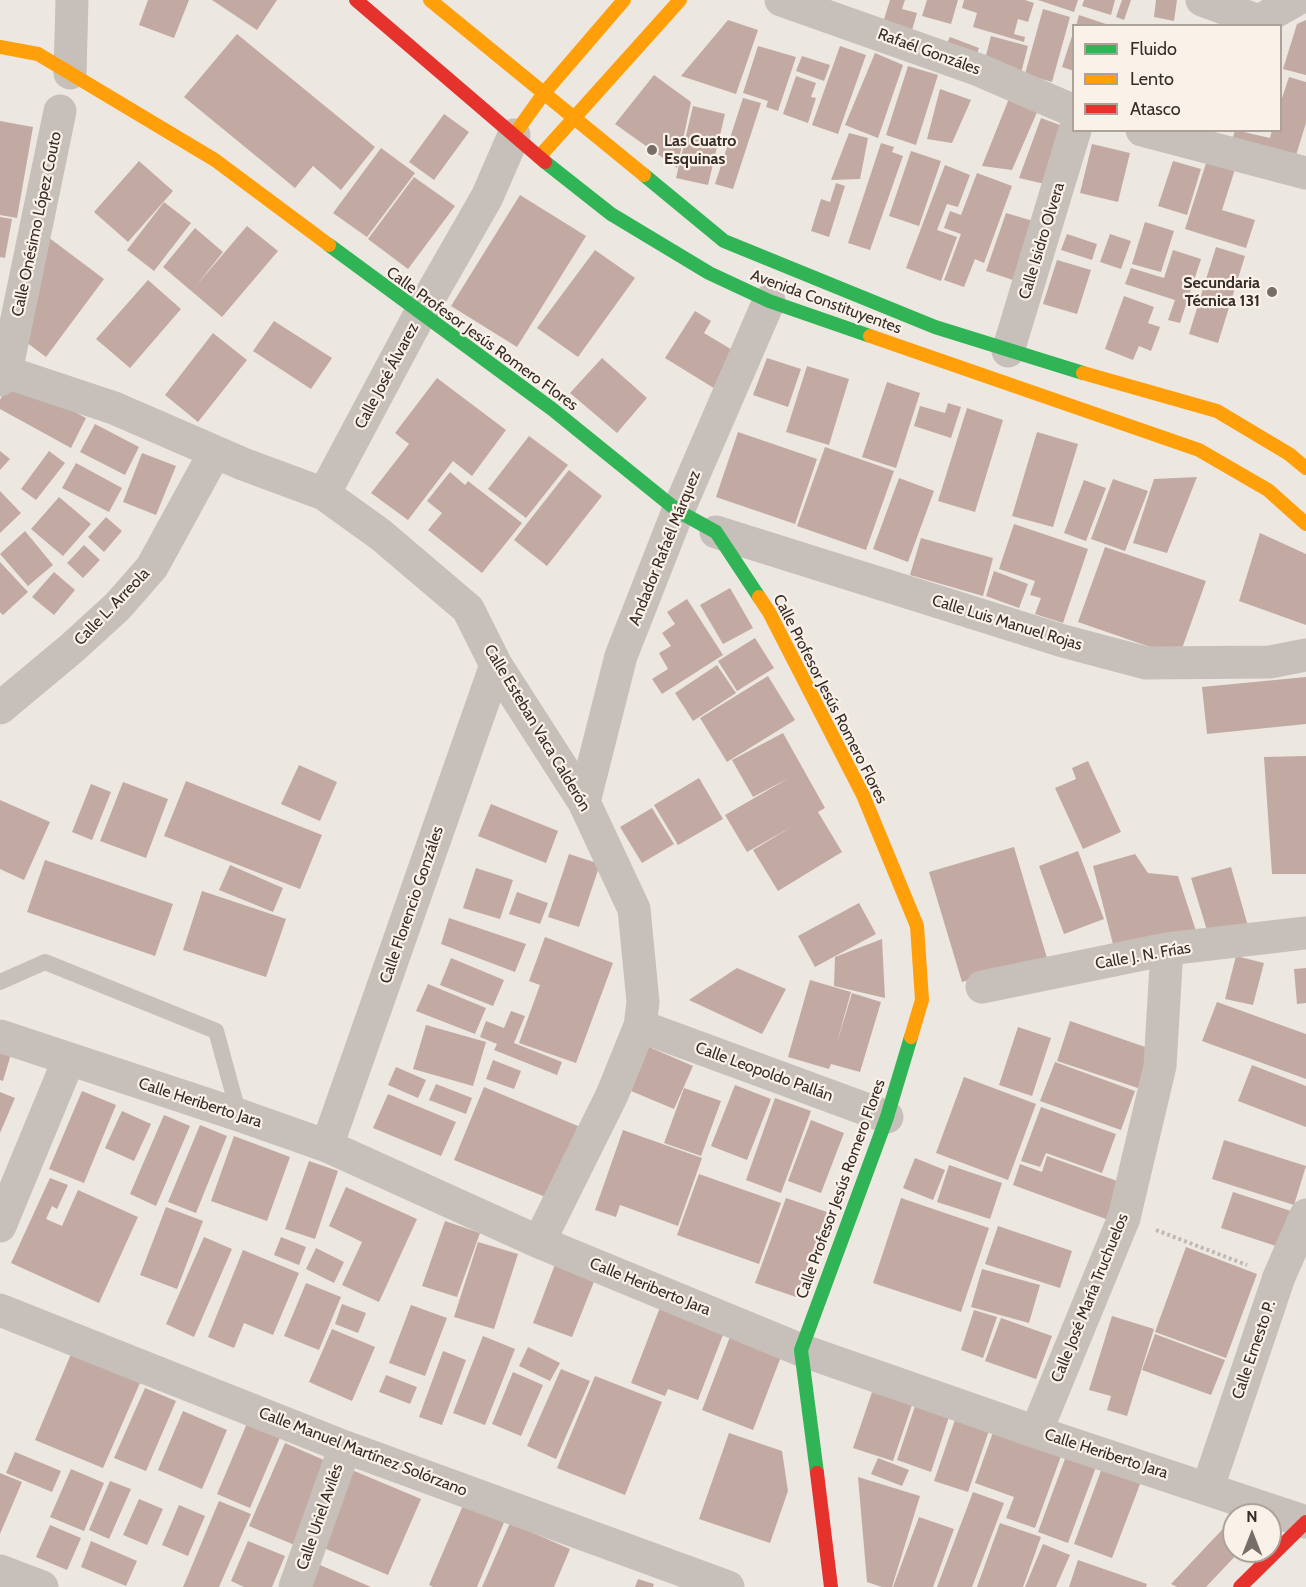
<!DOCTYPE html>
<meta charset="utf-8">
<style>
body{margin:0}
#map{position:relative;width:1306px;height:1587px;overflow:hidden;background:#ede7e1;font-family:Cabin,sans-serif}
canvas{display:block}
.legend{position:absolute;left:1072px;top:24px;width:210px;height:108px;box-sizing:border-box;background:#faf1e8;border:2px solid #aca29b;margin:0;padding:8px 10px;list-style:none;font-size:18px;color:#382c28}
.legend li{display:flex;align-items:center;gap:12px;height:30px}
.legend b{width:30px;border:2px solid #aca29b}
.north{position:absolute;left:1222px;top:1503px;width:60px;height:60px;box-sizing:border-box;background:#faf1e8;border:2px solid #aca29b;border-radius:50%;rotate:0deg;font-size:16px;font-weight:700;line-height:24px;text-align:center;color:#382c28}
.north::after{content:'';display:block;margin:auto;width:21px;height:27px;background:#776d69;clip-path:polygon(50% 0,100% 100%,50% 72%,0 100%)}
</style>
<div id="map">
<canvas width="1306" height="1587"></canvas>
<ul class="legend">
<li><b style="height:8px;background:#30b455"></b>Fluido</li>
<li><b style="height:8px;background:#ff9f0a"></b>Lento</li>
<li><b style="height:8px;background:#e5322d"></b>Atasco</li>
</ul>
<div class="north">N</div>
</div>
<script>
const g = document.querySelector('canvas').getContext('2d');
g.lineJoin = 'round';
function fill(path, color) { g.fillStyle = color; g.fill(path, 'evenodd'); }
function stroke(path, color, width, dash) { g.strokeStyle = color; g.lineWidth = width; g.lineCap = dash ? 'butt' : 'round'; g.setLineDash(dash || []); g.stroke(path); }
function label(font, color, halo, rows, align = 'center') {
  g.font = font + ' Cabin,sans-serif'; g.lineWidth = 4.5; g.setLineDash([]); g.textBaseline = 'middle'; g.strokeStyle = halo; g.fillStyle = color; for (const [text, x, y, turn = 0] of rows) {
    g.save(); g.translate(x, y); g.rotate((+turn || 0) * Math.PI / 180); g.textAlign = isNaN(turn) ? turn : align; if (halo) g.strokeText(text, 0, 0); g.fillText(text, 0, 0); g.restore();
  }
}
fill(new Path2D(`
 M148 0H189L174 38 139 25Z
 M212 0H277L257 30Z
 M890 0H905L902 9 917 13 910 37 881 29Z
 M927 0H958L951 24 922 16Z
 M964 0H1025L1034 3 1028 22 1018 19 1014 34 1025 37 1024 42 973 27 977 13 962 8Z
 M1038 0H1078L1074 12Z
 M1084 0H1115L1111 15 1082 6Z
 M1122 0H1131L1124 20 1116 17Z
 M1156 0H1177L1174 21 1154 17Z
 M1043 9 1070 17 1052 82 1025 74Z
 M1079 15 1109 25V26H1076Z
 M728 20 758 30 736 94 681 76Z
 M1306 20V75L1283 69 1297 24Z
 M1073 33H1074V71L1062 67Z
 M237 34 375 147 341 190 313 166 295 188 184 97Z
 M991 36 1028 46 1021 73 984 63Z
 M950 37 979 48 974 61 944 49Z
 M758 46 796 57 778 111 766 107 768 101 743 93Z
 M840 46 866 55 838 134 812 125Z
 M875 53 903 65 878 138 845 125Z
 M802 56 830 65 824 81 796 71Z
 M908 66 938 75 916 145 886 135Z
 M654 75 691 102 677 168 615 124Z
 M796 76 816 83 811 97 816 98 808 123 783 114Z
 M1289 77 1306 82V123L1293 165 1230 148 1235 130 1270 138 1272 130H1280V104Z
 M940 89 971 100 952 143 927 139Z
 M1010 96 1038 110 1012 170 982 166Z
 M743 98 761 103 733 189 715 184Z
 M693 106 725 114 708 185 676 178Z
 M444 114 469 132 434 180 409 162Z
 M1041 118 1068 128 1049 185 1019 178Z
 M0 121 33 127 17 218 0 215Z
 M849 133 868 138 860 179 831 180Z
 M881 143 894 147 892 152 903 156 870 250 848 243Z
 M1092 144 1130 153 1118 202 1080 193Z
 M381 148 415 173 367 237 333 213Z
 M911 151 941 161 919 226 889 216Z
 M1208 157 1236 166 1222 210 1255 220 1246 248 1185 229Z
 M139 161 173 191 128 242 94 212Z
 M1173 161 1201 169 1187 215 1158 206Z
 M945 165 970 175 958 207 947 204 937 230 957 237 941 281 906 268Z
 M977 173 1012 186 984 263 975 259 964 287 944 280 961 234 944 228 950 211 961 215Z
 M414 177 455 206 408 269 368 239Z
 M836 183 845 186 829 237 811 231 821 199 830 202Z
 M520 195 586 236 517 347 451 306Z
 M164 202 191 223 154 271 127 250Z
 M1006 213 1033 221 1013 280 986 271Z
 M0 217 12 219 5 258 0 257Z
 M1145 222 1174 231 1161 272 1132 264Z
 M247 226 278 251 222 317 163 267 195 228 223 252 195 287Z
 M44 234 104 279 46 357 18 336Z
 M1067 234 1097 244 1092 260 1061 250Z
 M1110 234 1131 241 1121 269 1100 262Z
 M1216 247 1245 256 1218 343 1189 334Z
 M595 250 635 278 578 357 537 328Z
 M1173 250 1201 259 1180 323 1168 320 1175 300 1125 284 1131 268 1164 278Z
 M1057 260 1091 270 1077 314 1043 304Z
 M148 280 181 309 130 368 96 339Z
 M1124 296 1154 307 1148 323 1160 327 1151 351 1139 346 1133 360 1105 349Z
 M695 311 711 321 704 333 739 354 717 390 665 358Z
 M274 321 332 358 311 389 253 351Z
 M213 333 247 360 198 422 165 395Z
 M602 358 647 398 617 433 570 393Z
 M767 358 801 369 788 407 753 395Z
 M807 366 849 379 829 445 786 432Z
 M12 378 86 418 71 448 0 409V400Z
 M437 378 506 430 472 476 453 461 408 520 371 493 409 444 395 433Z
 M887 382 920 393 896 468 862 457Z
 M948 403 961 407 951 438 914 426 920 406 945 413Z
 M967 408 1003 420 975 512 938 501Z
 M95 424 139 447 125 475 80 452Z
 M738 432 817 459 795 524 716 497Z
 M1037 432 1078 444 1053 527 1012 516Z
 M529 436 568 465 526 518 488 489Z
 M825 447 894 471 866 550 797 526Z
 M0 451 10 459 0 470Z
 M49 451 65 463 36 500 21 489Z
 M142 453 176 466 156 515 123 502Z
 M76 463 122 488 109 512 62 488Z
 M569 470 602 496 547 566 514 540Z
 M450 472 465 485 468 481 522 523 482 573 428 530 442 513 427 501Z
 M1197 477 1167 553 1133 543 1154 479Z
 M899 478 934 491 908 562 873 549Z
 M1113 479 1148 491 1125 551 1091 539Z
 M1084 480 1106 488 1086 541 1064 533Z
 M0 491 21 513 0 533Z
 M59 497 91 524 63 556 31 529Z
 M106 517 122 531 104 552 88 537Z
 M1014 524 1088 549 1063 623 1035 614 1041 598 1030 595 1035 581 999 569Z
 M25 531 53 565 28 586 0 554Z
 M1260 533 1306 554V625L1239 601Z
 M921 538 993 558 983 596 910 575Z
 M84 545 100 560 83 578 67 563Z
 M1105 547 1206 581 1179 657 1078 622Z
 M0 562 28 592 3 615 0 612Z
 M994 571 1028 584 1019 608 986 596Z
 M54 572 75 590 54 615 32 597Z
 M730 588 753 628 723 644 700 605Z
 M687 599 723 655 662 694 652 679 668 669 659 653 671 646 662 633 675 624 667 612Z
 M755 638 774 668 737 691 718 661Z
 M717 665 736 693 693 721 675 693Z
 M768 676 795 720 727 762 700 718Z
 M1306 677V724L1207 734 1202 687Z
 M783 733 825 808 818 812 842 852 778 891 753 850 793 826 747 852 725 815 789 778 753 797 732 760Z
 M1306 756V874H1272L1264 757Z
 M1088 761 1121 832 1083 849 1055 788 1076 779 1072 768Z
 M299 765 337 782 320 821 281 804Z
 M699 778 723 819 678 845 654 805Z
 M186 781 322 835 300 889 164 836Z
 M123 782 168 799 146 858 100 841Z
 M91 784 111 792 92 840 72 832Z
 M0 800 50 822 24 880 0 869Z
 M491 804 558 831 546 863 478 836Z
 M652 808 674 844 642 863 620 827Z
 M1014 847 1047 958 962 982 929 872Z
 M1078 851 1104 919 1064 934 1039 866Z
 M569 854 600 864 579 927 548 917Z
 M1135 854 1148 873 1178 876 1197 934 1114 948 1093 866Z
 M45 860 173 904 155 956 27 912Z
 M230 865 283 888 273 912 219 890Z
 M1231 867 1248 926 1209 937 1191 878Z
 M476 868 513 880 500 919 463 908Z
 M202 891 286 919 266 977 183 950Z
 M517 892 548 903 540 924 509 914Z
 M859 903 876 934 815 967 798 936Z
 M449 918 526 944 515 972 441 944Z
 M545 937 613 963 576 1063 519 1043 540 985 529 981Z
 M882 939 885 998 834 986 835 957Z
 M1236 956 1264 963 1253 1005 1225 999Z
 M451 958 504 980 493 1006 440 985Z
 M737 968 786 989 762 1034 689 1000Z
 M1306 968V1003L1297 1004 1294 969Z
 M810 980 851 992 836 1046 852 993 881 1002 860 1072 831 1064 829 1069 788 1057Z
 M428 984 486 1008 475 1034 416 1011Z
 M1217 1002 1306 1034V1079L1202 1041Z
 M511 1011 525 1016 514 1043 562 1062 557 1075 494 1050 497 1044 480 1037 486 1021 504 1028Z
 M1070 1021 1151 1049 1138 1088 1057 1061Z
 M426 1025 486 1042 473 1086 413 1069Z
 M1018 1027 1051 1038 1032 1096 999 1085Z
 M649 1047 693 1066 674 1109 631 1091Z
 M0 1051 11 1054 3 1081 0 1080Z
 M493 1060 521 1071 514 1089 486 1079Z
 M1055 1062 1135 1091 1121 1130 1040 1101Z
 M1252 1065 1306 1086V1127L1238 1101Z
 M396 1067 426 1080 418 1098 388 1085Z
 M964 1077 1036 1104 1008 1180 936 1153Z
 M436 1084 472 1098 466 1114 429 1100Z
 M735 1085 771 1099 747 1160 711 1146Z
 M484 1087 578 1126 548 1198 454 1160Z
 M684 1088 721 1101 701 1156 664 1143Z
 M82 1091 116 1105 84 1183 49 1169Z
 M0 1092 15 1098 0 1133Z
 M388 1094 456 1122 441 1156 373 1128Z
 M775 1098 811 1111 781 1193 746 1180Z
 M1041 1107 1116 1134 1102 1173 1046 1153 1040 1167 1021 1161Z
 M122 1111 151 1124 134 1161 105 1148Z
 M164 1115 190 1126 156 1206 130 1194Z
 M811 1120 844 1133 821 1193 788 1181Z
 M200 1125 227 1136 196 1213 168 1202Z
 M623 1130 702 1158 678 1226 620 1205 616 1217 595 1210Z
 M234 1136 290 1157 267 1221 211 1201Z
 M1224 1140 1306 1166 1294 1205 1212 1179Z
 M1047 1156 1120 1182 1106 1219 1013 1185 1020 1164 1042 1172Z
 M915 1158 945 1170 933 1200 903 1188Z
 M309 1161 338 1171 315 1239 285 1229Z
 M949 1165 1002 1183 990 1219 937 1202Z
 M699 1174 781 1203 759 1264 677 1235Z
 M50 1178 68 1185 57 1209 52 1206 46 1219 62 1226 78 1190 138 1217 99 1303 11 1263Z
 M346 1187 417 1219 379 1302 342 1285 362 1242 329 1226Z
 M1233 1192 1291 1211 1279 1247 1221 1228Z
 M786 1198 827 1212 796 1297 755 1283Z
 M901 1198 989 1228 961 1312 873 1283Z
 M166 1207 203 1221 177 1289 140 1275Z
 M445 1221 480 1233 457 1297 422 1286Z
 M998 1226 1072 1251 1060 1288 985 1264Z
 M204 1237 232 1249 194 1337 166 1324Z
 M281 1237 306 1247 299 1265 274 1255Z
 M478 1242 518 1254 494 1329 454 1317Z
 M1186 1247 1257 1274 1226 1358 1155 1332Z
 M316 1248 344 1262 334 1283 306 1269Z
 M243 1250 299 1273 273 1335 244 1323 234 1348 208 1337Z
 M557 1259 597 1274 572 1337 533 1323Z
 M982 1269 1040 1285 1029 1323 971 1307Z
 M306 1283 341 1297 319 1350 284 1336Z
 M662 1302 726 1327 698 1400 668 1389 665 1396 631 1383Z
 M342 1304 366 1313 358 1333 335 1324Z
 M411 1305 447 1318 425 1376 389 1363Z
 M974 1310 997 1317 983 1358 961 1350Z
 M1112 1316 1154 1329 1127 1416 1107 1410 1111 1396 1089 1390Z
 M1001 1318 1052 1336 1036 1379 985 1361Z
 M332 1329 375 1347 352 1401 309 1382Z
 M731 1334 782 1354 753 1430 702 1410Z
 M1155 1334 1225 1360 1211 1395 1142 1370Z
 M483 1336 515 1349 485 1425 453 1413Z
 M528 1347 560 1363 550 1381 519 1366Z
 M443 1351 466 1360 442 1425 419 1417Z
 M71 1354 140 1383 103 1468 35 1440Z
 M561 1369 590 1381 556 1459 527 1446Z
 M513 1372 543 1385 521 1436 492 1424Z
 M386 1375 417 1387 410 1404 379 1392Z
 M595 1376 662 1402 625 1495 557 1468Z
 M145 1388 176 1401 146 1471 114 1458Z
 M872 1392 912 1405 893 1461 853 1448Z
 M915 1406 949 1417 931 1472 897 1460Z
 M183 1411 227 1430 202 1489 158 1470Z
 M958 1411 992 1422 968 1492 934 1481Z
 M248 1421 281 1435 250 1508 217 1494Z
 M997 1421 1065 1445 1035 1528 1006 1518 1014 1497 975 1483Z
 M729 1433 782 1451 788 1491 770 1543 699 1519Z
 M285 1443 333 1464 297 1546 249 1526Z
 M15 1452 61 1471 52 1492 6 1473Z
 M1066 1456 1096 1467 1068 1543 1038 1532Z
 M1106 1457 1145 1471 1112 1558 1074 1544Z
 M878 1458 909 1470 902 1486 871 1474Z
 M71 1469 104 1483 84 1531 50 1517Z
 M352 1470 421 1499 388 1575 319 1546Z
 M0 1473 22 1482 0 1534Z
 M858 1477 920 1496 892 1587H882L867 1582Z
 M110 1481 131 1489 109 1539 89 1530Z
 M973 1492 1004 1503 972 1587H937Z
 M139 1499 163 1509 147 1545 123 1535Z
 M219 1501 251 1514 219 1587H183Z
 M464 1503 505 1520 477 1587H433L429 1585Z
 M179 1505 205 1516 188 1556 162 1545Z
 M919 1517 954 1529 933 1587H893Z
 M1234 1517V1551H1240L1206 1587H1177L1171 1584Z
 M510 1523 570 1549 554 1587H482Z
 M1000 1523 1041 1537 1023 1587H977Z
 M50 1525 81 1538 67 1570 36 1557Z
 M91 1541 137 1561 126 1586 81 1567Z
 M248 1541 285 1556 272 1587H244L231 1581Z
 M1043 1544 1070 1555 1056 1587H1025Z
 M1078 1560 1147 1584 1146 1587H1069Z
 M313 1562 371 1587H302Z
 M638 1579 654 1584 653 1587H635Z`), '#c2aaa2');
stroke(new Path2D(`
 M1156 1230 1247 1265`), '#c0b8b2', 4, [3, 3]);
stroke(new Path2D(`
 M0 982 45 962 216 1031 239 1115`), '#c7c0ba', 16);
stroke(new Path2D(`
 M781 0 979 70 1074 111
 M1202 0 1259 21
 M1246 26 1259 21 1296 0
 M70 73 72 0
 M1142 130 1306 173
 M1008 351 1075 130
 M0 370 114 408 243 464 324 494 381 535 468 609 496 665 584 802 634 909 643 1002 640 1026 612 1095 539 1242
 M0 380 6 372 60 111
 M324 494 420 314 487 197 514 135
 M716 532 1063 641 1146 663 1270 662 1306 655
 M0 708 72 648 118 606 152 567 215 452
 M584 802 621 656 678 511 769 301
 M982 987 1167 949 1306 933
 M640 1026 887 1117
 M0 1036 239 1115 327 1146 539 1242 801 1350 1036 1432 1306 1522
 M327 1146 496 665
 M0 1226 69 1059
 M0 1310 345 1447 728 1587
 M1036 1432 1124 1218 1160 1066 1167 949
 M1208 1487 1279 1277 1306 1215
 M0 1571 42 1587
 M295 1587 345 1447`), '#c7c0ba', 33);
stroke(new Path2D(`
 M545 162 611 214 709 273 769 301 870 336
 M644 175 724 241 935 327 1083 373
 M329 245 552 409 678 511 716 532 759 597
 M817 1473 801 1350 887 1117 911 1037`), '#30b455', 14);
stroke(new Path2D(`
 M430 0 644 175
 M0 47 38 54 215 160 329 245
 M514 135 544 93 624 0
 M539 157 680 0
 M870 336 1199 450 1268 490 1306 524
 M1083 373 1217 411 1289 454 1306 468
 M759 597 769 612 863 795 917 926 922 1000 911 1037`), '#ff9f0a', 14);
stroke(new Path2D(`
 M356 0 545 162
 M817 1473 831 1587
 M1240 1587 1306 1522`), '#e5322d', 14);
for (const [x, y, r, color] of [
 [652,150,6,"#776d69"],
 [1272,292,6,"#776d69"]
]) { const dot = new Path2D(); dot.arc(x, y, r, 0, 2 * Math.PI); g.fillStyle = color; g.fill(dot); stroke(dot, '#faf1e8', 2); }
label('16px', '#382c28', '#faf1e8', [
 ["Rafaél Gonzáles",929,52,20],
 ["Calle Onésimo López Couto",37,224,-78],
 ["Calle Isidro Olvera",1042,241,-73],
 ["Avenida Constituyentes",826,302,20],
 ["Calle Profesor Jesús Romero Flores",482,339,36],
 ["Calle José Álvarez",387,376,-62],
 ["Andador Rafaél Márquez",665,548,-68],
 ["Calle L. Arreola",112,607,-46],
 ["Calle Luis Manuel Rojas",1007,623,17],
 ["Calle Profesor Jesús Romero Flores",830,699,63],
 ["Calle Esteban Vaca Calderón",537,728,59],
 ["Calle Florencio Gonzáles",412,905,-71],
 ["Calle J. N. Frías",1143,956,-10],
 ["Calle Leopoldo Pallán",764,1072,20],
 ["Calle Heriberto Jara",200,1103,18],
 ["Calle Profesor Jesús Romero Flores",841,1189,-70],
 ["Calle Heriberto Jara",650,1287,22],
 ["Calle José María Truchuelos",1090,1298,-68],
 ["Calle Ernesto P.",1254,1350,-71],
 ["Calle Manuel Martínez Solórzano",363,1452,21],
 ["Calle Heriberto Jara",1106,1454,18],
 ["Calle Uriel Avilés",320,1517,-71]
]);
label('bold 16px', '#382c28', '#faf1e8', [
 ["Las Cuatro",664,141],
 ["Esquinas",664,159],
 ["Secundaria",1260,283,"right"],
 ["Técnica 131",1260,301,"right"]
], 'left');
</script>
